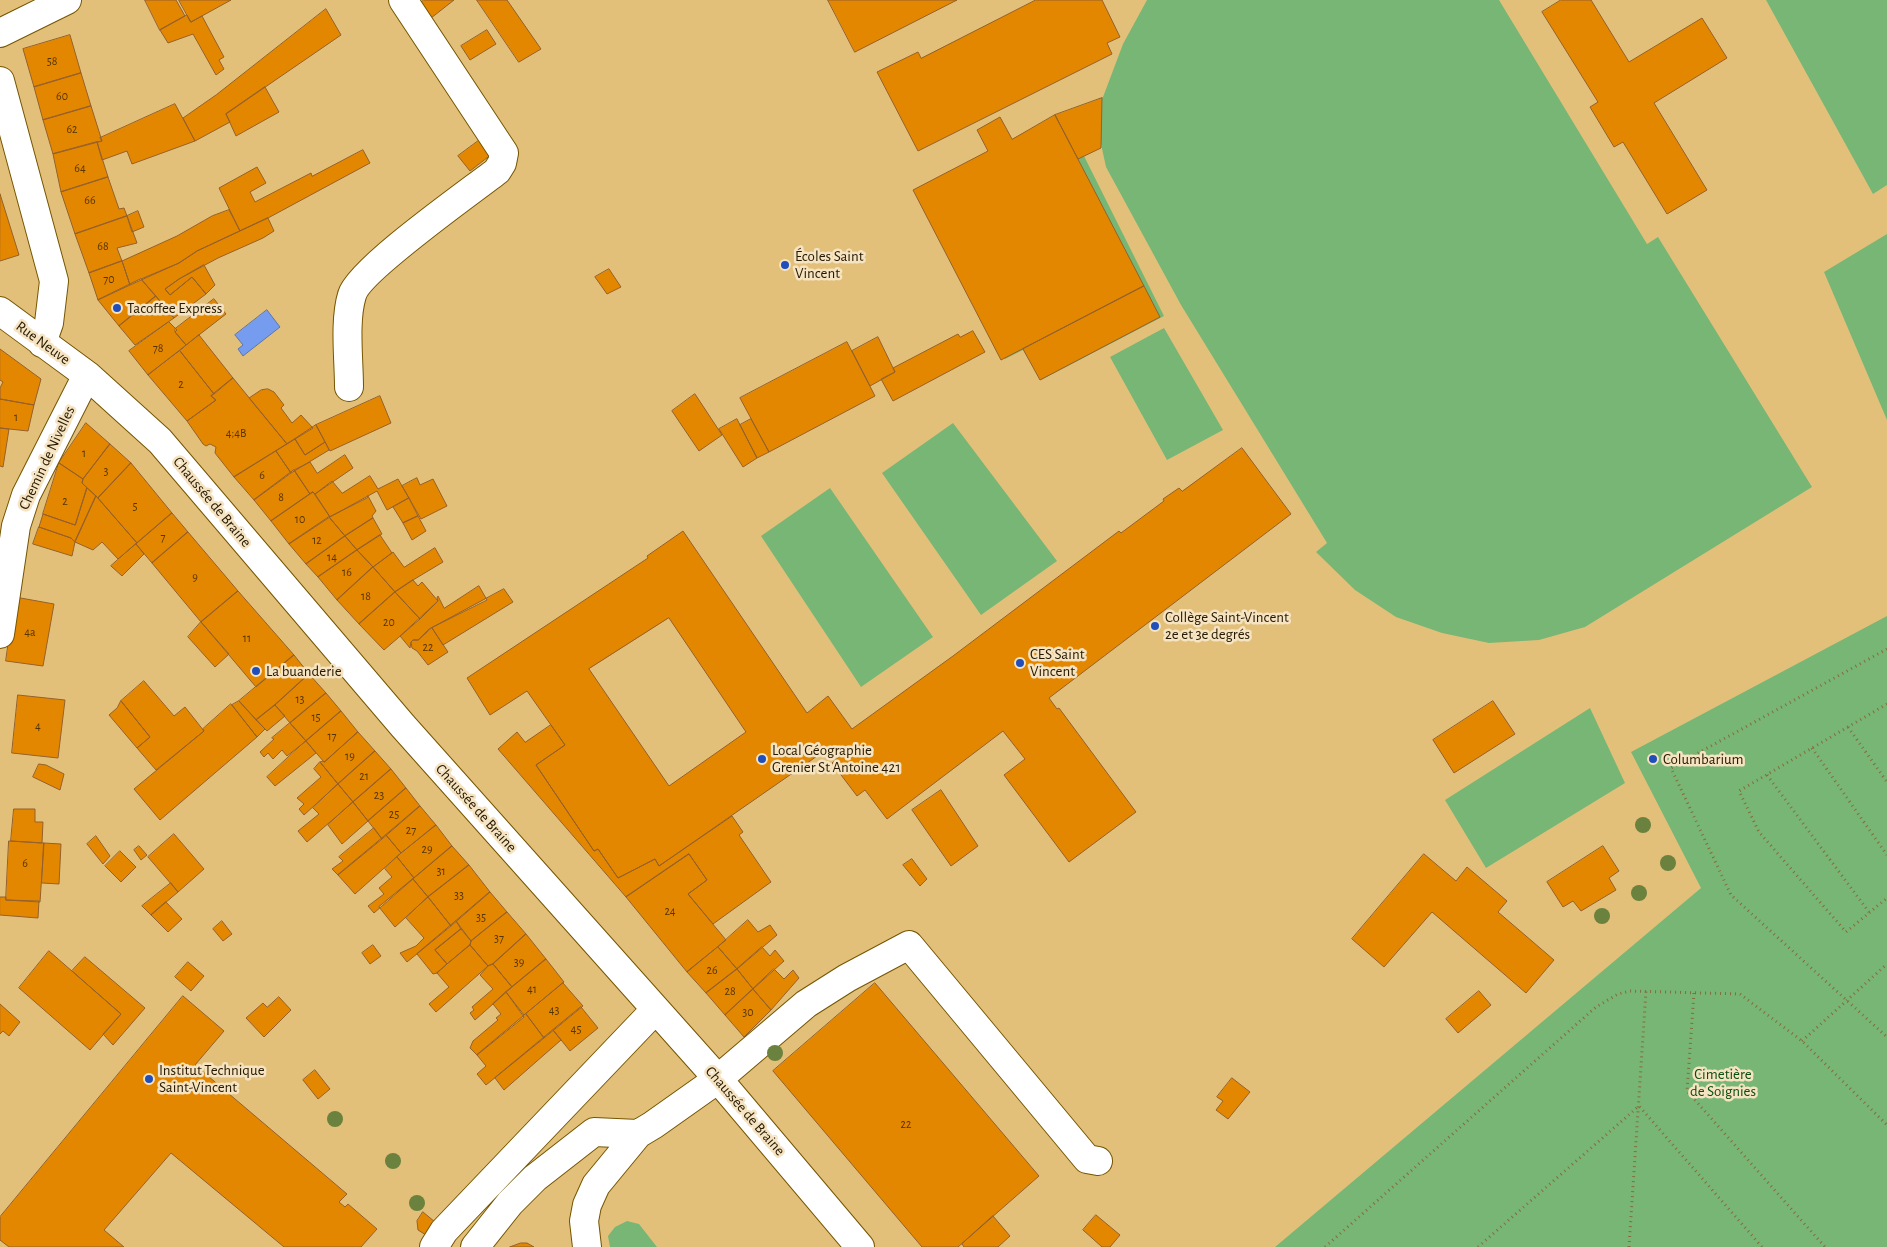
<!DOCTYPE html>
<meta charset="utf-8">
<style>
body{margin:0}
canvas{display:block;background:#e3c079}
</style>
<canvas width="1887" height="1247"></canvas>
<script>
const g = document.querySelector('canvas').getContext('2d');
g.lineJoin = 'round';
function fill(path, color) { g.fillStyle = color; g.fill(path, 'evenodd'); }
function stroke(path, color, width, dash) { g.strokeStyle = color; g.lineWidth = width; g.lineCap = dash ? 'butt' : 'round'; g.setLineDash(dash || []); g.stroke(path); }
function label(font, color, halo, rows, align = 'center') {
  g.font = font + ' "Alegreya Sans",sans-serif'; g.lineWidth = 5; g.setLineDash([]); g.textBaseline = 'middle'; g.strokeStyle = halo; g.fillStyle = color; for (const [text, x, y, turn = 0] of rows) {
    g.save(); g.translate(x, y); g.rotate((+turn || 0) * Math.PI / 180); g.textAlign = isNaN(turn) ? turn : align; if (halo) g.strokeText(text, 0, 0); g.fillText(text, 0, 0); g.restore();
  }
}
fill(new Path2D(`
 M1147 0H1499L1647 244 1658 237 1812 487 1585 627 1539 640 1489 643 1442 633 1396 617 1355 590 1316 552 1327 543 1181 305 1106 167 1101 144 1084 156 1164 316 1041 380 1023 350 1005 359 918 191 1103 97 1123 44Z
 M1766 0H1887V185L1873 194Z
 M1887 234V420L1824 272Z
 M1164 328 1223 430 1167 460 1110 357Z
 M953 423 1057 561 981 615 882 473Z
 M830 488 933 637 861 687 761 536Z
 M1887 616V1247H1275L1701 888 1631 752Z
 M1590 708 1625 783 1486 868 1445 800Z
 M627 1221 639 1224 657 1247H610L608 1236 615 1227Z`), '#78b676');
const water = new Path2D(`
 M267 310 280 327 243 356 238 349 243 345 235 335Z`);
fill(water, '#759cee');
stroke(water, '#5d75a7', 1);
const building = new Path2D(`
 M145 0H176L185 16 160 30Z
 M179 0H231L191 22Z
 M424 0H454L426 22 415 7Z
 M477 0H507L541 49 519 62Z
 M828 0H957L855 52Z
 M1036 0H1102L1120 37 1107 43 1112 54 918 151 877 72 918 52 921 58Z
 M1561 0H1591L1629 62 1702 18 1727 58 1654 103 1707 190 1667 214 1623 142 1614 147 1590 107 1598 102 1542 12Z
 M326 9 341 35 226 114 230 122 195 141 183 118 216 95Z
 M187 15 191 22 202 16 224 57 219 60 224 69 216 75 193 34 168 43 160 30Z
 M487 30 496 44 470 60 461 46Z
 M70 35 81 73 34 87 23 49Z
 M81 73 91 106 43 120 34 87Z
 M265 87 279 112 236 136 226 114Z
 M1102 98 1101 148 1078 159 1055 115Z
 M175 104 195 141 132 164 127 151 102 160 97 142 102 141 100 138Z
 M91 106 102 141 53 154 43 120Z
 M1055 115 1144 286 1001 360 913 190 988 151 977 130 1000 117 1012 139Z
 M481 139 492 154 470 171 458 156Z
 M97 142 108 177 61 192 53 154Z
 M363 150 370 163 268 218 240 231 219 188 257 167 266 183 250 192 255 202 311 173 312 176Z
 M108 177 119 209 124 208 127 216 75 234 61 192Z
 M0 194 19 255 0 261Z
 M229 210 240 231 197 251 179 263 130 285 122 261 177 236 212 216Z
 M138 211 144 227 132 232 127 216Z
 M127 216 137 243 117 248 122 261 89 273 75 234Z
 M268 218 274 231 263 238 218 258 179 279 165 289 170 295 192 277 206 294 174 318 141 279 179 263 197 251Z
 M122 261 130 285 98 300 89 273Z
 M204 265 215 285 206 294 192 277 170 295 165 289 179 279Z
 M609 269 621 287 607 294 595 277Z
 M141 279 156 296 119 326 98 300Z
 M1144 286 1160 317 1040 380 1023 349Z
 M156 296 174 318 135 345 119 326Z
 M214 299 226 314 186 345 175 332V329Z
 M169 322 177 330 175 332 186 345 148 375 129 351Z
 M973 331 985 352 893 401 881 379 895 372 893 368 958 334 960 337Z
 M199 335 233 378 214 394 180 351Z
 M878 337 895 372 870 386 852 351Z
 M847 342 875 396 769 452 740 398Z
 M0 349 41 379 34 405 0 399V388L3 382 0 380Z
 M180 351 214 394 211 396 216 400 187 421 148 375Z
 M233 378 287 444 234 477 215 453 216 447 210 444 206 446 203 444 187 421 216 400 211 396Z
 M268 389 274 392 284 405 281 408 292 423 301 415 313 428 287 444 249 398 261 390Z
 M695 394 722 435 699 451 672 411Z
 M380 396 391 423 330 451 316 425Z
 M0 399 34 405 28 431 0 428Z
 M737 419 757 458 743 467 719 429Z
 M751 419 769 452 757 458 740 425Z
 M86 423 110 444 83 479 59 463Z
 M316 425 325 442 305 455 295 439Z
 M0 428 9 429 3 467 0 466Z
 M295 439 305 455 325 442 329 450 291 473 276 451Z
 M110 444 131 463 98 498 82 483 83 479Z
 M1242 448 1291 514 1049 698 1057 709 1059 708 1136 812 1069 862 1004 775 1025 759 1003 731 887 819 865 790 857 796 832 763 840 756 833 745 659 866 655 859 618 878 598 849 594 851 536 765 565 745 527 691 490 715 467 678 648 558 647 556 683 531 807 713 828 696 852 729 953 656 1119 531 1121 533 1164 501 1163 499 1179 488 1182 491ZM669 618 746 732 669 786 589 669Z
 M276 451 291 473 254 500 234 477Z
 M345 455 353 468 315 494 313 492 310 494 294 470 310 462 317 473Z
 M59 463 83 479 82 483 87 488 75 525 43 514Z
 M131 463 172 513 137 543 98 498Z
 M294 470 310 494 271 521 254 500Z
 M370 476 378 489 398 479 409 498 387 510 377 491 330 517 315 494 332 481 342 493Z
 M417 478 420 485 433 479 447 506 421 519 402 486Z
 M87 488 96 496 75 542 71 538 39 527 43 514 75 525Z
 M313 492 330 517 289 544 271 521Z
 M96 496 137 543 118 559 102 542 93 550 75 542Z
 M368 496 376 511 372 516 373 518 345 536 329 517 367 498Z
 M409 498 418 516 403 523 393 507Z
 M172 513 188 532 152 563 136 544Z
 M418 516 426 531 412 540 403 523Z
 M329 517 345 536 306 564 289 544Z
 M373 518 382 534 357 550 345 536Z
 M39 527 71 538 75 542 72 556 33 544Z
 M188 532 238 591 201 622 152 563Z
 M380 535 392 553 373 567 357 550Z
 M345 536 357 550 318 577 306 564Z
 M136 544 144 554 122 576 111 566Z
 M435 548 443 562 413 580 395 592 373 567 393 552 404 567Z
 M357 550 373 567 337 600 318 577Z
 M373 567 395 592 359 624 337 600Z
 M413 580 418 586 422 582 438 601 420 619 395 592Z
 M479 586 487 600 429 629 418 640H413L411 642 410 648 400 636 438 601 437 598 438 596 444 608Z
 M504 589 513 602 443 645 432 628Z
 M238 591 294 655 256 687 201 622Z
 M395 592 420 619 384 650 359 624Z
 M15 597 54 604 43 666 6 661Z
 M201 622 229 654 215 667 188 637Z
 M432 628 448 652 428 665 417 651 412 648 411 642 413 640H418Z
 M294 655 309 674 275 705 256 720 239 701Z
 M309 674 326 693 290 723 275 705Z
 M144 681 174 716 185 707 204 731 156 770 137 748 150 737 121 701Z
 M326 693 341 711 306 741 290 723Z
 M18 695 65 700 58 758 12 753Z
 M121 701 150 737 137 748 109 715 117 708Z
 M239 701 265 729 257 737 232 705Z
 M1493 701 1515 734 1454 773 1433 740Z
 M231 704 257 737 160 820 134 789 204 731 203 729Z
 M275 705 285 716 267 731 256 720Z
 M341 711 358 732 324 762 306 741Z
 M290 723 306 741 287 756 282 750 273 759 268 753 264 757 260 752 274 739 272 738Z
 M551 725 565 745 536 765 594 851 598 849 618 878 655 859 659 866 732 816 743 832 739 835 771 882 713 924 688 894 707 880 689 854 626 897 498 749 517 732 525 742Z
 M358 732 375 751 338 784 320 762 323 761 324 762Z
 M306 741 316 753 275 786 267 777Z
 M375 751 391 769 353 802 338 784Z
 M320 762 338 784 304 815 299 809 304 804 297 798 321 777 314 769Z
 M39 764 46 765 64 774 60 790 33 777Z
 M391 769 406 788 368 821 353 802Z
 M338 784 353 802 307 842 298 831 319 814 313 808Z
 M406 788 420 806 382 839 368 821Z
 M941 790 978 846 951 866 912 810Z
 M353 802 368 821 342 844 328 825Z
 M420 806 436 825 401 853 386 835Z
 M14 809H35V822H43L42 843 11 841Z
 M436 825 452 846 414 878 397 857Z
 M374 828 382 839 338 875 332 869 343 861 339 857Z
 M174 834 204 869 178 892 148 857Z
 M386 835 401 853 355 894 338 875Z
 M96 836 110 856 103 864 87 844Z
 M9 841 44 843 40 902 6 900Z
 M44 843 61 844 59 884 42 883Z
 M139 846 147 855 141 860 134 850Z
 M452 846 469 865 428 897 413 879Z
 M1603 846 1619 871 1609 878 1616 890 1581 911 1573 901 1563 907 1547 882Z
 M120 851 136 867 121 882 105 866Z
 M689 854 707 880 688 894 726 940 687 972 626 897Z
 M1424 854 1456 881 1467 867 1507 901 1498 912 1554 960 1526 993 1432 912 1384 967 1352 939Z
 M397 857 414 878 374 913 368 906 384 894 379 888 392 877 385 869Z
 M912 859 927 879 920 886 903 865Z
 M469 865 490 892 451 926 428 897Z
 M413 879 428 897 395 927 379 907Z
 M171 883 178 892 151 915 142 906Z
 M490 892 507 912 471 941 456 921Z
 M0 897H6V900L39 901 38 918 0 915Z
 M428 897 451 926 407 962 400 953 416 946 424 938 406 918Z
 M166 902 182 919 168 932 151 915Z
 M507 912 526 934 493 964 488 966 470 945 471 941Z
 M748 920 758 932 770 925 777 935 737 969 718 947Z
 M222 921 232 934 223 941 213 929Z
 M456 921 461 929 435 950 447 964 437 973 433 974 417 954Z
 M461 929 471 941 470 945 447 964 435 950Z
 M526 934 546 959 512 987 493 964Z
 M373 945 381 956 370 964 362 953Z
 M470 945 488 966 436 1012 429 1004 449 987 437 973Z
 M718 947 737 969 706 993 687 972Z
 M762 947 770 956 775 950 784 961 753 989 737 969Z
 M49 951 121 1014 90 1050 19 988Z
 M85 957 145 1008 113 1045 103 1034 121 1014 72 971Z
 M546 959 564 982 524 1015 506 992Z
 M188 962 204 976 191 991 175 977Z
 M493 964 512 987 475 1020 470 1013 474 1010 472 1007 493 989 480 975 488 966Z
 M737 969 753 989 725 1015 706 993Z
 M774 969 784 979 793 970 799 978 771 1010 753 989Z
 M563 983 583 1006 544 1038 526 1014Z
 M875 983 1039 1176 958 1247H922L773 1071Z
 M753 989 771 1010 744 1037 725 1015Z
 M1479 991 1491 1005 1458 1033 1446 1019Z
 M506 992 524 1017 477 1055 470 1048 473 1041 498 1020 496 1018 501 1014 493 1004Z
 M183 996 224 1031 195 1065 347 1194 339 1202 345 1207 348 1204 377 1229 361 1247H284L171 1153 104 1230 124 1247H9L0 1240V1217Z
 M279 997 291 1010 264 1037 246 1018 263 1003 267 1007Z
 M0 1004 20 1022 9 1036 3 1031 0 1034Z
 M581 1007 598 1028 570 1051 553 1030Z
 M526 1014 544 1038 486 1085 477 1074 486 1066 477 1055Z
 M553 1030 561 1040 504 1090 495 1078Z
 M315 1070 330 1089 318 1099 303 1080Z
 M1232 1078 1250 1092 1228 1119 1216 1110 1223 1101 1217 1097Z
 M423 1212 435 1222 426 1235 418 1230 417 1221Z
 M1096 1215 1120 1235 1110 1247H1102L1083 1230Z
 M993 1216 1010 1236 998 1247H964L962 1244Z
 M521 1243H527L534 1247H510Z`);
fill(building, '#e48700');
stroke(building, '#95602a', 1);
const minor = new Path2D(`
 M0 33 67 0
 M0 81 54 281 49 323 42 343
 M0 311 87 375 160 441 403 726 718 1079 860 1247
 M349 387C349 360 344 321 352 295 359 270 470 192 497 171L502 163 504 153 403 0
 M0 634 16 526 26 495 87 375
 M434 1247 444 1231 655 1010
 M475 1247 510 1203 535 1178 594 1132 638 1134
 M587 1247 584 1221 587 1205 596 1185 638 1134 653 1125 718 1079 806 1004 847 978 909 945 1087 1159 1098 1161`);
stroke(minor, '#755500', 30);
stroke(new Path2D(`
 M1887 649 1671 768 1731 895 1887 1037
 M1887 704 1739 791 1759 832 1846 932 1887 898
 M1848 727 1887 782
 M1812 748 1887 855
 M1767 775 1869 912
 M1694 993 1687 1091 1825 1247
 M1802 1041 1887 964
 M1325 1247 1596 1007 1618 994 1630 991 1740 994 1802 1041 1887 1125
 M1478 1247 1639 1106 1762 1247
 M1629 1247 1646 991`), '#846c3c', 3, [1, 4]);
stroke(minor, '#fff', 28);
g.fillStyle = '#6b813e';
for (const [x, y] of [
 [1643,825],
 [1668,863],
 [1639,893],
 [1602,916],
 [775,1053],
 [335,1119],
 [393,1161],
 [417,1203]
]) { g.beginPath(); g.arc(x, y, 8, 0, 2 * Math.PI); g.fill(); }
for (const [x, y, r, color] of [
 [785,265,5,"#204ebb"],
 [117,308,5,"#204ebb"],
 [1155,626,5,"#204ebb"],
 [1020,663,5,"#204ebb"],
 [256,671,5,"#204ebb"],
 [762,759,5,"#204ebb"],
 [1653,759,5,"#204ebb"],
 [149,1079,5,"#204ebb"]
]) { const dot = new Path2D(); dot.arc(x, y, r, 0, 2 * Math.PI); g.fillStyle = color; g.fill(dot); stroke(dot, '#f5e3c1', 2); }
label('12px', '#563400', null, [
 ["58",52,61],
 ["60",62,96],
 ["62",72,129],
 ["64",80,168],
 ["66",90,200],
 ["68",103,246],
 ["70",109,279],
 ["78",158,348],
 ["2",181,384],
 ["1",16,417],
 ["4;4B",236,433],
 ["1",84,453],
 ["3",106,471],
 ["6",262,475],
 ["8",281,497],
 ["2",65,501],
 ["5",135,506],
 ["10",300,519],
 ["7",163,537],
 ["12",317,540],
 ["14",332,557],
 ["16",347,572],
 ["9",195,577],
 ["18",366,596],
 ["20",389,622],
 ["4a",30,632],
 ["11",247,638],
 ["22",428,647],
 ["13",300,699],
 ["15",316,717],
 ["4",38,726],
 ["17",332,736],
 ["19",350,756],
 ["21",364,776],
 ["23",379,795],
 ["25",394,814],
 ["27",411,830],
 ["29",427,849],
 ["6",25,863],
 ["31",441,871],
 ["33",459,895],
 ["24",670,911],
 ["35",481,917],
 ["37",499,938],
 ["39",519,962],
 ["26",712,970],
 ["41",532,989],
 ["28",730,991],
 ["43",554,1010],
 ["30",748,1012],
 ["45",576,1029],
 ["22",906,1124]
]);
label('15px', '#261900', '#f5e3c1', [
 ["Écoles Saint",795,256],
 ["Vincent",795,273],
 ["Tacoffee Express",127,308],
 ["Collège Saint-Vincent",1165,617],
 ["2e et 3e degrés",1165,634],
 ["CES Saint",1030,654],
 ["Vincent",1030,671],
 ["La buanderie",266,671],
 ["Local Géographie",772,750],
 ["Grenier St Antoine 421",772,767],
 ["Columbarium",1663,759],
 ["Institut Technique",159,1070],
 ["Saint-Vincent",159,1087]
], 'left');
label('15px', '#261900', '#f5e3c1', [
 ["Rue Neuve",43,343,36],
 ["Chemin de Nivelles",47,458,-65],
 ["Chaussée de Braine",212,502,50],
 ["Chaussée de Braine",476,808,48],
 ["Chaussée de Braine",745,1111,49]
]);
label('15px', '#094e0e', '#f5e3c1', [
 ["Cimetière",1723,1074],
 ["de Soignies",1723,1091]
]);
</script>
